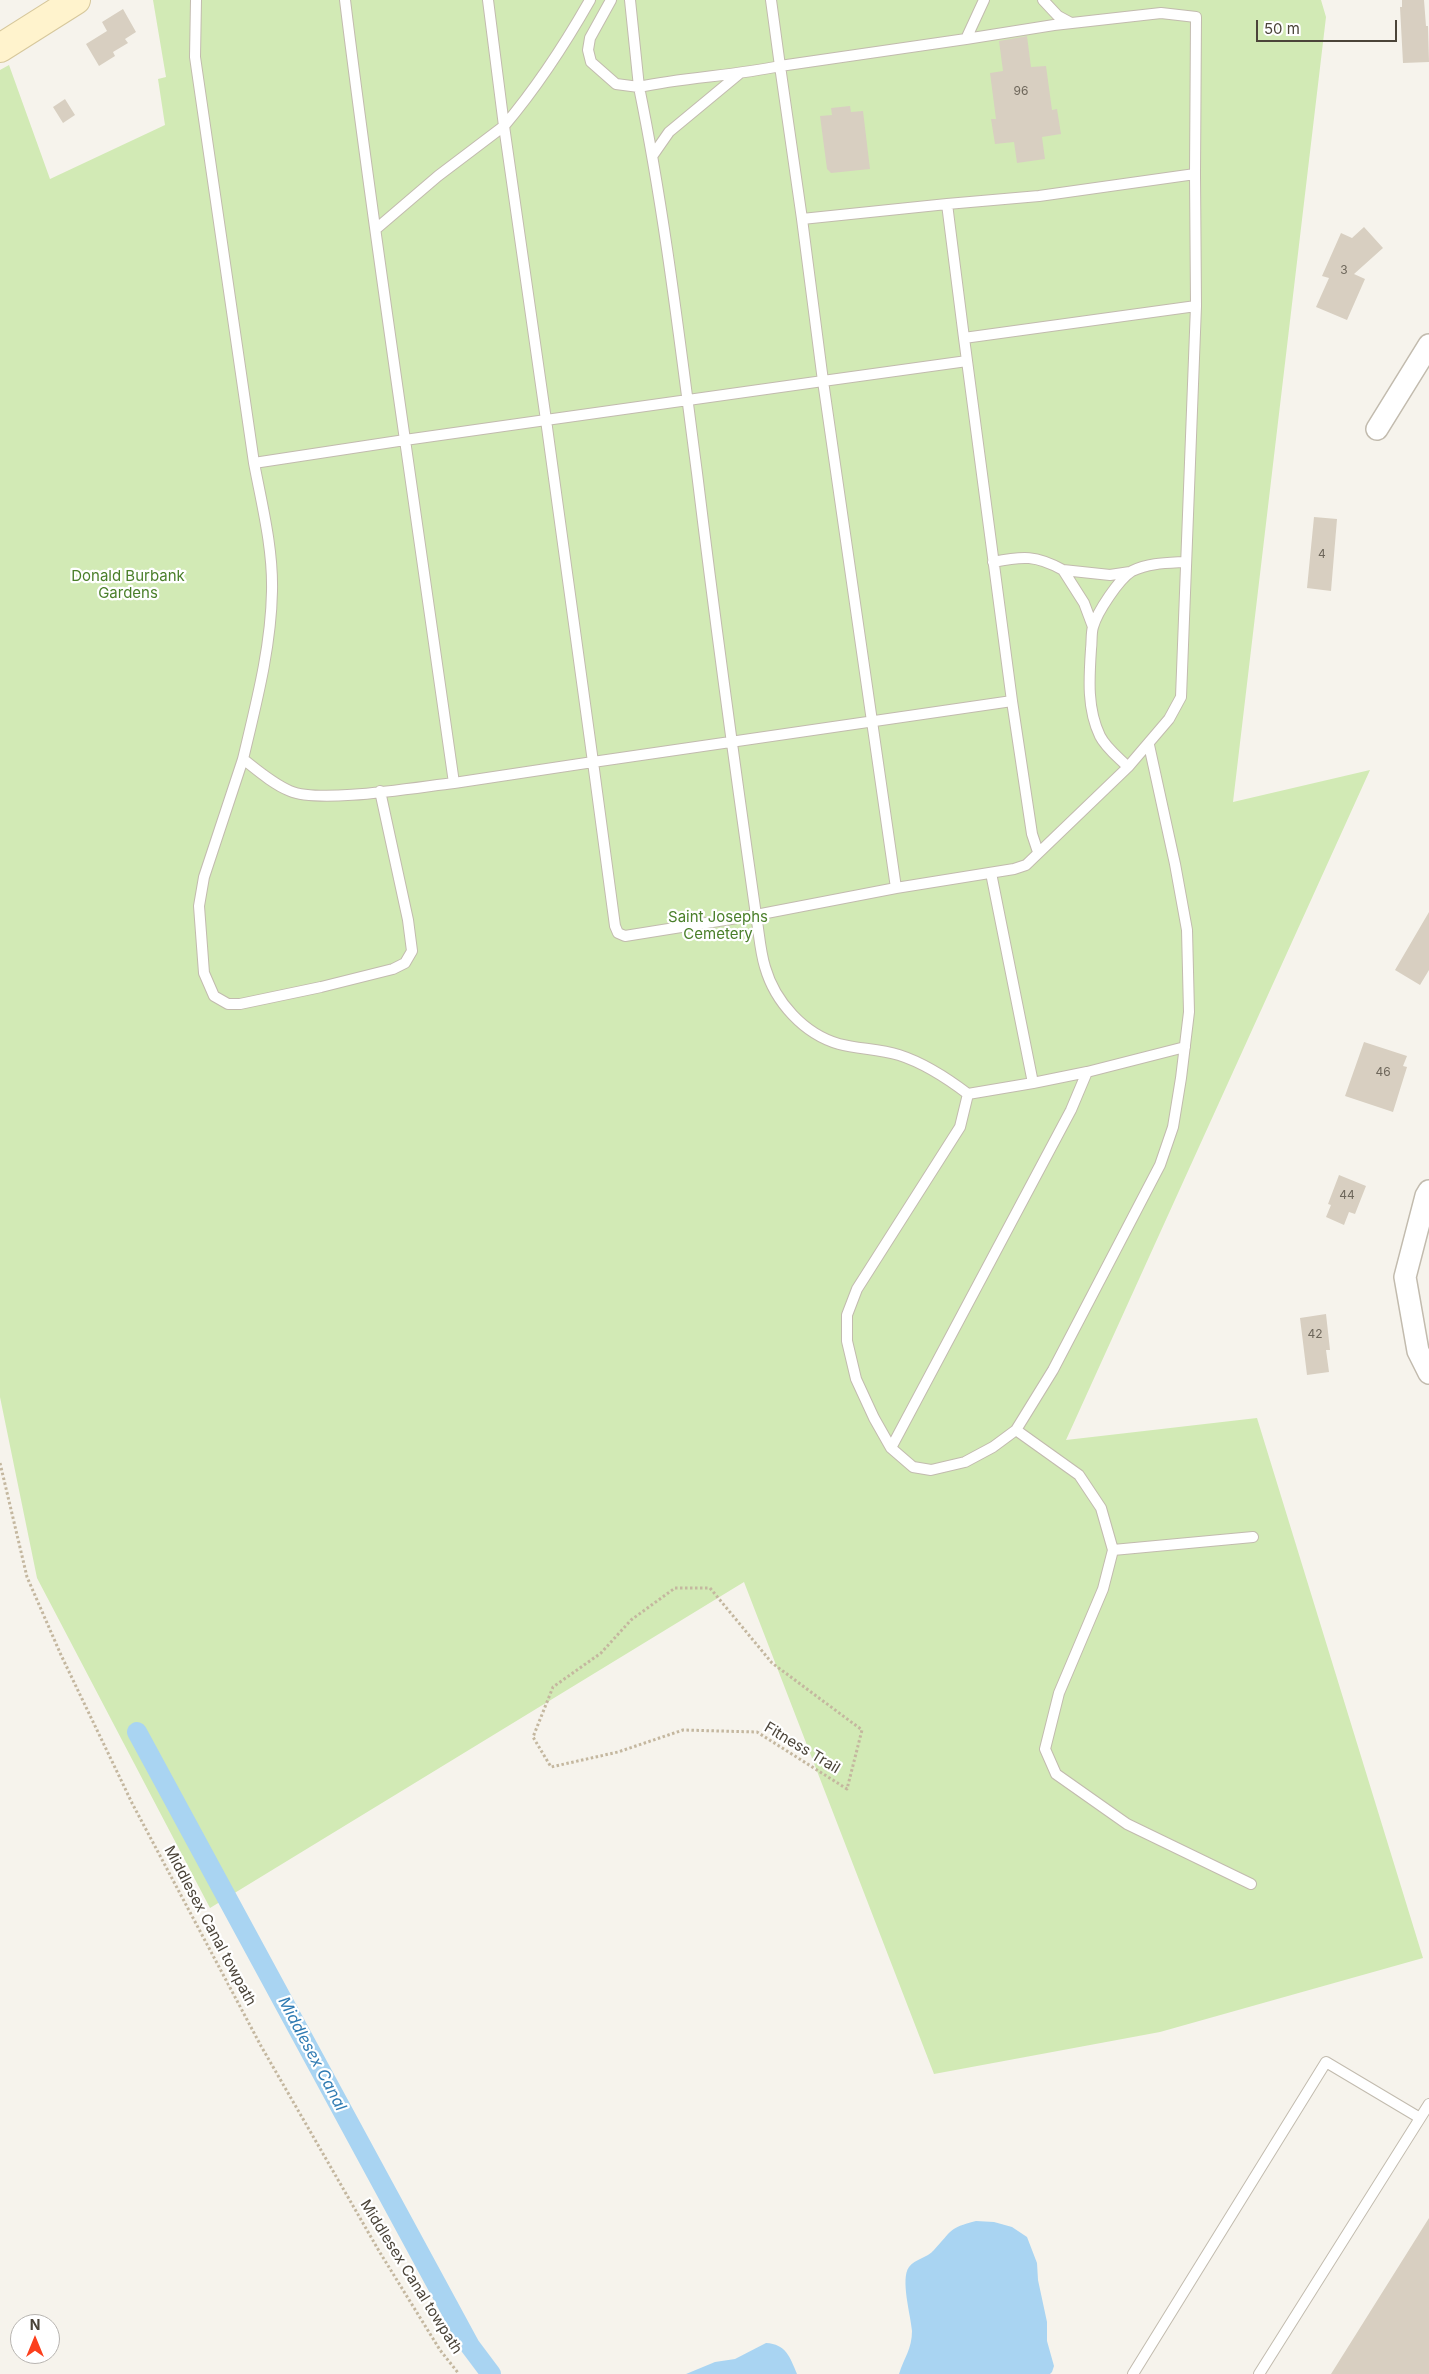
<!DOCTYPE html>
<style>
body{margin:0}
#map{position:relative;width:1429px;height:2374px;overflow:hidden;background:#f6f3ec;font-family:Inter,sans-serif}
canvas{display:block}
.north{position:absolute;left:10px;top:2314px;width:50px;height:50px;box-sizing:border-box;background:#fff;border:1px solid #b7b4b0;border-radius:50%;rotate:0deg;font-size:14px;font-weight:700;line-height:20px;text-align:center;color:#4b4439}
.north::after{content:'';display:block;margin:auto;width:18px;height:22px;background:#fc3f1d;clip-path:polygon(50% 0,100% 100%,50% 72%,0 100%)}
.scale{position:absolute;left:1256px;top:20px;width:141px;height:22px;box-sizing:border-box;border:2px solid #4b4439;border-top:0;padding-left:6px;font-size:15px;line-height:18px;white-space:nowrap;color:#4b4439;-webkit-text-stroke:4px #fff;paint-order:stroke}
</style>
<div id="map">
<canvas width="1429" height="2374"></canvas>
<div class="north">N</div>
<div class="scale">50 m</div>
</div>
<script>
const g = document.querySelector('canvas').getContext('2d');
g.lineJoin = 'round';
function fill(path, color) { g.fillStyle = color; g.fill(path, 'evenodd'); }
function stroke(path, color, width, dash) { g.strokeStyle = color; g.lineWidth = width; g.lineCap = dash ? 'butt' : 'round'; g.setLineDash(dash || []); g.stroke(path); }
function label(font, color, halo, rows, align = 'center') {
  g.font = font + ' Inter,sans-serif'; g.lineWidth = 4.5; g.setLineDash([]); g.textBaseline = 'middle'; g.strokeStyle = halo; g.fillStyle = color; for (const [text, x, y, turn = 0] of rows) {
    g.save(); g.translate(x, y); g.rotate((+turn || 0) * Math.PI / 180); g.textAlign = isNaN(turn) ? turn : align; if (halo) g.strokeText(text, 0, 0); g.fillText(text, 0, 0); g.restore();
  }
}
fill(new Path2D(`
 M153 0H1321L1326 17 1233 802 1370 770 1066 1440 1257 1418 1423 1958 1160 2032 934 2074 744 1582 210 1908 37 1578 0 1397V70L9 65 50 179 165 125 158 79 166 77Z`), '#d2eab5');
fill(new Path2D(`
 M976 2221 994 2222 1012 2227 1027 2237 1037 2263 1038 2280 1047 2322V2341L1054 2366 1052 2372 1050 2374H899C904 2358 912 2349 912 2331 911 2316 900 2279 909 2267 915 2259 927 2258 934 2250 952 2231 948 2228 976 2221Z
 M766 2343C786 2344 790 2357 797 2374H686L715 2362 735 2359Z`), '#a9d4f2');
stroke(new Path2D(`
 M137 1732 470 2346 491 2374`), '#a9d4f2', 20);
fill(new Path2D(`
 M1402 0H1424L1426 26H1428L1429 62 1403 63 1400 7H1402Z
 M123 9 136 32 125 39 128 43 113 52 115 56 99 66 86 44 107 31 102 22Z
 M1027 36 1031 67 1046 66 1052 110 1057 109 1061 134 1042 137 1045 159 1017 163 1014 142 995 144 991 119H996L990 73 1003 71 999 41Z
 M65 99 75 115 63 123 53 107Z
 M850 106 851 112 863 111 870 169 831 173 827 169 820 116 832 115 831 108Z
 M1364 227 1383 248 1354 274 1365 279 1347 320 1316 307 1329 278 1322 276 1341 233 1352 238Z
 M1314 517 1337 519 1331 591 1307 588Z
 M1429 912V970L1420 985 1395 970Z
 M1364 1042 1407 1056 1403 1066 1407 1067 1393 1112 1345 1096Z
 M1339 1175 1366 1186 1355 1214 1349 1212 1344 1225 1326 1217 1331 1205 1328 1204Z
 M1326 1314 1330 1350H1326L1329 1372 1307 1375 1300 1318Z
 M1429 2218V2374H1331Z`), '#d8cfc1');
const service = new Path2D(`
 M196 0 195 57 254 463 405 440 454 783 593 762 615 926 618 933 625 936 756 915C735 768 715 621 697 473 680 344 665 214 639 87 685 77 733 76 780 66L771 0
 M345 0C363 147 384 294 405 440L546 420 504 126 438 176 376 229
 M488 0 504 126C537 87 565 44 590 0
 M611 0 590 38 588 50 591 62 616 84 639 87 630 0
 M984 0 966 39 1054 25 1161 13 1196 17 1195 174 1039 196 947 204 964 338 1196 306 1181 697 1169 719 1128 767C1118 757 1106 748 1100 736 1087 709 1089 679 1091 649 1092 642 1091 633 1093 627 1097 612 1119 579 1132 571 1149 563 1166 563 1184 562
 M1043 0 1058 16 1071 23
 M653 155 669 132 739 74
 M1195 174 1196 306
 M947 204 802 219 823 381 967 361
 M802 219 780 66 966 39
 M964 338 1012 701 593 762 546 420 823 381 896 888 1014 869 1026 865 1128 767
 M993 562C1023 556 1036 555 1063 570
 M1093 627 1084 603 1063 570 1110 575 1130 572
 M1012 701 1032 834 1038 852
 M243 759C256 704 271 648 272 591 273 548 262 505 254 463
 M380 791 408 920 412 951 405 963 393 969 321 987 240 1004H228L214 996 204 973 199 906 204 877 243 759C257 770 273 784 290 791 320 804 418 787 454 783
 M991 873 1033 1083 1087 1072
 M896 888 756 915C759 932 760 951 765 967 775 1002 804 1034 839 1044 858 1049 879 1049 899 1055 924 1063 947 1078 968 1094L960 1127 857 1289 847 1315V1341L856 1379 874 1418 891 1448 913 1467 931 1470 965 1462 993 1447 1016 1430 1053 1370 1160 1165 1173 1127 1181 1078 1189 1012 1187 930 1175 864 1149 745
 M968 1094 1033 1083
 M1016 1430 1079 1475 1101 1508 1113 1550 1103 1589 1059 1693 1045 1749 1056 1774 1127 1824 1251 1884
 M891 1448 1071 1110 1087 1072 1185 1047
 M1113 1550 1253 1537
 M1133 2374 1326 2062 1420 2118
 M1259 2374 1429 2104`);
const minor = new Path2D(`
 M1377 429 1429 345
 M1429 1191 1426 1196 1405 1277 1418 1351 1429 1373`);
const secondary = new Path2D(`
 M0 48 76 0`);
stroke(service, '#c2bbae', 12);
stroke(minor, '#c2bbae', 24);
stroke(secondary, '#d6c79b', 30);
stroke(new Path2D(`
 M0 1463 27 1577 61 1655 132 1803 261 2046 379 2251 440 2350 459 2374
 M675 1588H710L772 1663 862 1730 847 1789 757 1732 683 1730 618 1752 551 1767 533 1737 553 1687 601 1653 631 1620Z`), '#c4b79f', 3, [2.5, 2.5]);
stroke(service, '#fff', 10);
stroke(minor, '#fff', 21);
stroke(secondary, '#fff3cd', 28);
label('12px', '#6e675b', null, [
 ["96",1021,91],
 ["3",1344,270],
 ["4",1322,554],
 ["46",1383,1072],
 ["44",1347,1195],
 ["42",1315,1334]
]);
label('15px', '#4a7f2a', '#fff', [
 ["Donald Burbank",128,576],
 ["Gardens",128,593],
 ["Saint Josephs",718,917],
 ["Cemetery",718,934]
]);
label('15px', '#4b4439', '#fff', [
 ["Fitness Trail",802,1748,31],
 ["Middlesex Canal towpath",210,1926,62],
 ["Middlesex Canal towpath",411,2277,58]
]);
label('italic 16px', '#2e7ab2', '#fff', [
 ["Middlesex Canal",312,2054,62]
]);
</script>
